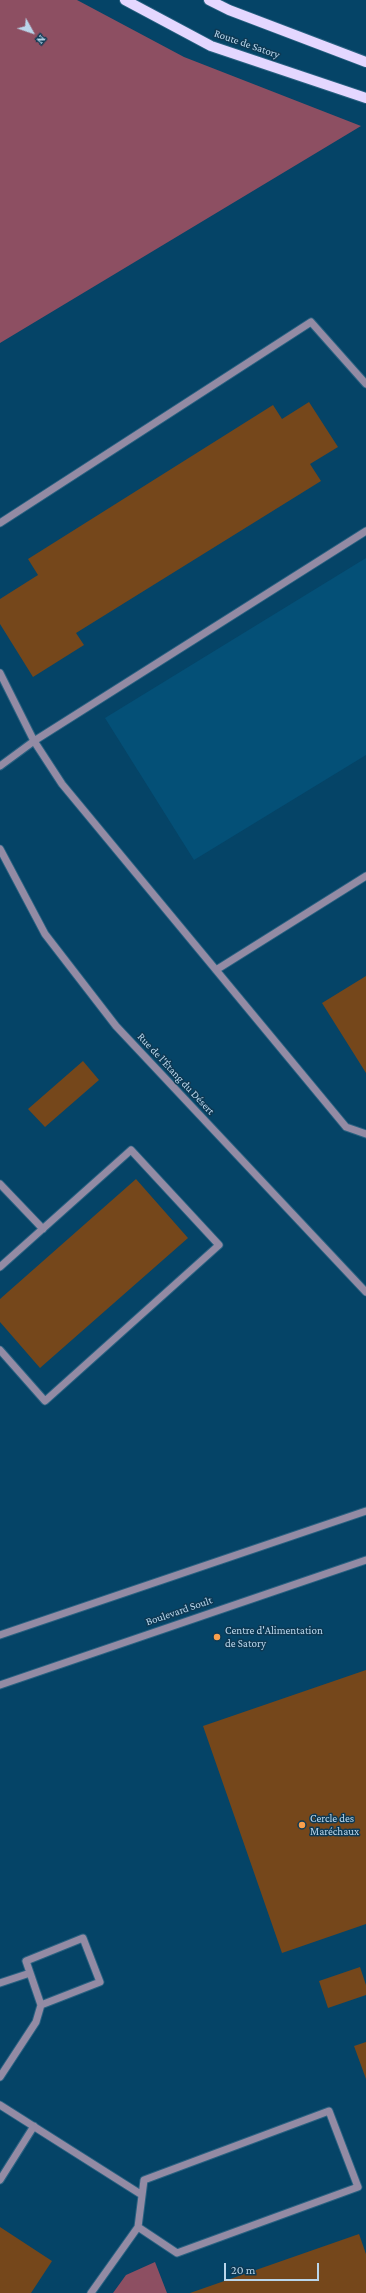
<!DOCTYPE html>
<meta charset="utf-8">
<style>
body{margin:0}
#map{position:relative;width:366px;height:2293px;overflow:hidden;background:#054467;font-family:"Crimson Pro",serif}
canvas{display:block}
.north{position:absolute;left:12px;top:12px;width:40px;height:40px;-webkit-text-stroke:3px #0d3954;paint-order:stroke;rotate:130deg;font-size:11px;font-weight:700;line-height:16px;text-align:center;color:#bad6eb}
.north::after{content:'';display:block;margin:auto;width:14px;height:18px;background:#bad6eb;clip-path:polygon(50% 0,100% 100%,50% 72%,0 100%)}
.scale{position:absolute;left:224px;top:2263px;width:95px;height:18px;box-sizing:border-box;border:2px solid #bad6eb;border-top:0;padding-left:5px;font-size:12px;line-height:14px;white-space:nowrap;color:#bad6eb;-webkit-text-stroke:3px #0d3954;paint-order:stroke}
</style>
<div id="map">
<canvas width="366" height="2293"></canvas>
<div class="north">N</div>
<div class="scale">20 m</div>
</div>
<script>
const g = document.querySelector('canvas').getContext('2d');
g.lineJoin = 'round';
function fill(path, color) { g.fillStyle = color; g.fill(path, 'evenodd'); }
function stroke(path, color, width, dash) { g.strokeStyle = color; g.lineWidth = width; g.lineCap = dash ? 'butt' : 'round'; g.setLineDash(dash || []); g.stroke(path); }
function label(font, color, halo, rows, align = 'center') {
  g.font = font + ' "Crimson Pro",serif'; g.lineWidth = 3; g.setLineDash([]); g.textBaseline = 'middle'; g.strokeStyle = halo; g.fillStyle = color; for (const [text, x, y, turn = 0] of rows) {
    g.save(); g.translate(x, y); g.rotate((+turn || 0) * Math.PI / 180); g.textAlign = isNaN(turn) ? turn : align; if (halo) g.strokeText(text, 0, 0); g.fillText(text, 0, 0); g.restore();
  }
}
fill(new Path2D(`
 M366 558V755L194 860 105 718Z`), '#045077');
fill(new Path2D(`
 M0 0H77L184 57 361 126 0 343Z
 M155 2262 167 2293H113L126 2275Z`), '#8d4f62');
fill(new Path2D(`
 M309 402 338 447 310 464 321 481 76 633 84 645 33 677 0 624V599L38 575 28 559 273 405 282 419Z
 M366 976V1073L322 1003Z
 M83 1061 99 1080 45 1127 28 1109Z
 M136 1179 188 1238 40 1368 0 1322V1299Z
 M366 1670V1924L282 1953 203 1726Z
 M360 1967 366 1985V1995L328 2008 319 1981Z
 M366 2042V2079L354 2046Z
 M0 2227 52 2261 31 2293H0Z
 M359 2234 366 2254V2293H190Z`), '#75471b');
const minor = new Path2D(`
 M0 523 311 322 366 384
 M0 673 34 741 62 784 346 1127 366 1134
 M0 766 34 741 366 531
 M0 849 45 934 116 1026 366 1292
 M216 970 366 876
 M0 1184 43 1229
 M0 1267 131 1150 219 1245 45 1401 0 1350
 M0 1635 366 1511
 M0 1685 366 1560
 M0 1983 30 1973
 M0 2077 36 2022 41 2005 26 1961 83 1938 100 1982 41 2005
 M0 2105 142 2195
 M0 2180 34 2126
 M91 2293 138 2227 144 2180 329 2111 358 2187 177 2253 138 2227`);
const major = new Path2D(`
 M125 0 211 46 366 98
 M209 0 229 10 366 62`);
stroke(minor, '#296181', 9);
stroke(major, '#296181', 12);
stroke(minor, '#938ba4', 7);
stroke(major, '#e4d7ff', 10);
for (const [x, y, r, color] of [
 [217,1637,4,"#f9a04d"],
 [302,1825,4,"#f9a04d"]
]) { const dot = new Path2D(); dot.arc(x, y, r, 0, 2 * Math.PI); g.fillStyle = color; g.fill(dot); stroke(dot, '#0d3954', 1.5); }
label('11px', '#bad6eb', '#0d3954', [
 ["Route de Satory",247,44,19],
 ["Rue de l'Étang du Désert",176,1074,47],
 ["Boulevard Soult",179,1611,-19]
]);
label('11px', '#bad6eb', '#0d3954', [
 ["Centre d'Alimentation",225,1631],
 ["de Satory",225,1644],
 ["Cercle des",310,1819],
 ["Maréchaux",310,1832]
], 'left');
</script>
